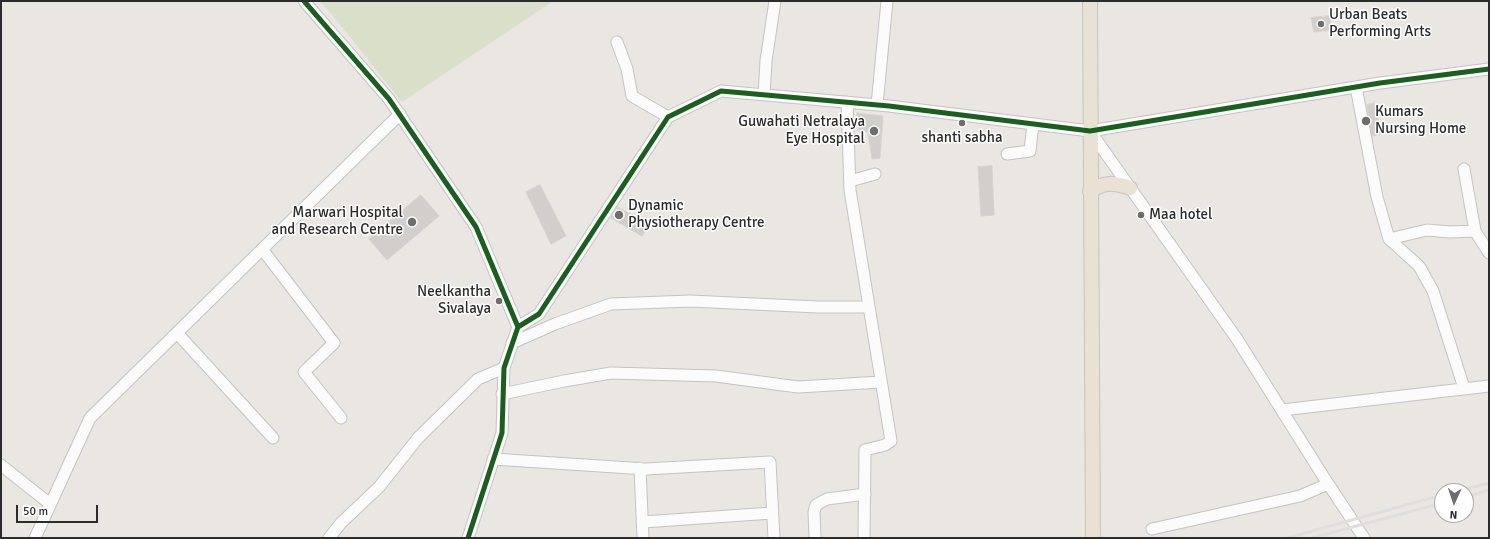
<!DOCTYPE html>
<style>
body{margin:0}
#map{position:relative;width:1490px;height:539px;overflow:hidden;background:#eae6e2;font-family:Signika,sans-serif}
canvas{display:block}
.frame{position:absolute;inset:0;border:2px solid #2c2c2c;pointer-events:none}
.north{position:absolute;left:1434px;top:483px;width:40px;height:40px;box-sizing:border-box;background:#fff;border:1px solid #ababab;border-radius:50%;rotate:183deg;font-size:11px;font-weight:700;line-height:16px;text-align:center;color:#2c2c2c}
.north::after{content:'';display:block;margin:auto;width:14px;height:18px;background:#6e6d6c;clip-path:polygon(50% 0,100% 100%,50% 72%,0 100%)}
.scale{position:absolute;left:16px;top:505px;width:82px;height:18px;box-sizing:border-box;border:2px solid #2c2c2c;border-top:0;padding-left:5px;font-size:12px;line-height:14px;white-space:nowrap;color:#2c2c2c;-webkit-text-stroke:3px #fff;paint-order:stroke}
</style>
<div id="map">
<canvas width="1490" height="539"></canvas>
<div class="frame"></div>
<div class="north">N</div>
<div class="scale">50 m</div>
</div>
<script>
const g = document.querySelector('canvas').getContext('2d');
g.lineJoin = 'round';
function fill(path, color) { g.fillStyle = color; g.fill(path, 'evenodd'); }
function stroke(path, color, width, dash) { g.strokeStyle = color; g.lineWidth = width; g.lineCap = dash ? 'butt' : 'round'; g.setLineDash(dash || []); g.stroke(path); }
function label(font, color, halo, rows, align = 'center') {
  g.font = font + ' Signika,sans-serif'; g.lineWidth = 3; g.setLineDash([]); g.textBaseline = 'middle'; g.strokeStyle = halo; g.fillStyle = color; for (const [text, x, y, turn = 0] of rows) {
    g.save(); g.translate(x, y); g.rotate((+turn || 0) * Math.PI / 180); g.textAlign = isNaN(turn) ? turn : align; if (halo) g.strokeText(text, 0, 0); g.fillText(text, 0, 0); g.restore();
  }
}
fill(new Path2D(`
 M319 1H553L402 102 329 11Z`), '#d9dfc8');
const building = new Path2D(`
 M1329 16 1332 30 1314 32 1311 18Z
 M1374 103 1382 134 1372 136 1367 105Z
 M857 113 883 116 880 158 872 159 868 132 859 131Z
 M992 166 994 215 981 216 978 167Z
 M540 185 566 236 551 244 526 192Z
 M421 195 439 216 387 260 369 239Z
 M618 207 649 225 642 236 611 218Z`);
fill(building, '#d1cecb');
stroke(building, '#d5d2ce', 1);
const minor = new Path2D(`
 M304 1 389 99 476 227 518 327 504 368 502 433 468 538
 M617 42 627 69 632 96 668 117
 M1356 87 1377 197 1389 239 1419 266 1433 291 1464 388
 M764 95 766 61 775 1
 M847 102 850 190 891 441 885 445 865 450 864 538
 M877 105 887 1
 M1090 131 1237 339 1323 476 1364 538
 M1007 154 1030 151 1033 124
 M1464 169 1475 231
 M850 181 875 174
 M1389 239 1427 230 1450 232 1475 231 1489 253
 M262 249 334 343 304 372 341 418
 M518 327 539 314 668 117 721 91 889 106 1090 131 1380 83 1489 69
 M177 333 273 438
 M512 343 555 324 611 304 690 301 818 307H868
 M502 394 564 381 611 373 716 376 798 387 881 382
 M1282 410 1489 386
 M493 459 646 469 770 462 774 538
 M1 465 50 504
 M640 468 643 538
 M643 522 772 513
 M1152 529 1300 496 1328 484
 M35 538 90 418 400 114
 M329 538 341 523 379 487 418 438 478 379 504 368
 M815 538 814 512 816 505 827 499 865 494`);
const major = new Path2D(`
 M1090 1 1093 538
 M1090 191C1105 182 1113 182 1130 188`);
stroke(minor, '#c4c3c3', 13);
stroke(major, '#c6c4c2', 16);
stroke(minor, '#fcfbfb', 11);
stroke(major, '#e8e1d4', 14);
stroke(new Path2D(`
 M1458 491 1489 483
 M1466 497 1489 490
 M1287 538 1442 495
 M1312 538 1442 503`), '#dededf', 3);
stroke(new Path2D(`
 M304 1 389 99 476 227 518 327 504 368 502 433 468 538
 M518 327 539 314 668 117 721 91 889 106 1090 131 1380 83 1489 69`), '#1b5e20', 5);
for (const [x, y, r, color] of [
 [1321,24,4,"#6e6d6c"],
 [1366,121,5,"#6e6d6c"],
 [962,123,4,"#6e6d6c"],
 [874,131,5,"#6e6d6c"],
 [619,215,5,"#6e6d6c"],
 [1141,215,4,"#6e6d6c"],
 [412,222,5,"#6e6d6c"],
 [499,301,4,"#6e6d6c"]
]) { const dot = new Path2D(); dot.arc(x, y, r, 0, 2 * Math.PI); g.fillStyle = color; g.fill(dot); stroke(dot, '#fff', 1.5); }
label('15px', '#2c2c2c', '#fff', [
 ["Urban Beats",1329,15],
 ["Performing Arts",1329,32],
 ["Kumars",1375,112],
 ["Nursing Home",1375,129],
 ["Guwahati Netralaya",865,122,"right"],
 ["Eye Hospital",865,139,"right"],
 ["shanti sabha",962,138,"center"],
 ["Dynamic",628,206],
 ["Physiotherapy Centre",628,223],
 ["Marwari Hospital",403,213,"right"],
 ["and Research Centre",403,230,"right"],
 ["Maa hotel",1149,215],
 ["Neelkantha",491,292,"right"],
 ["Sivalaya",491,309,"right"]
], 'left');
</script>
